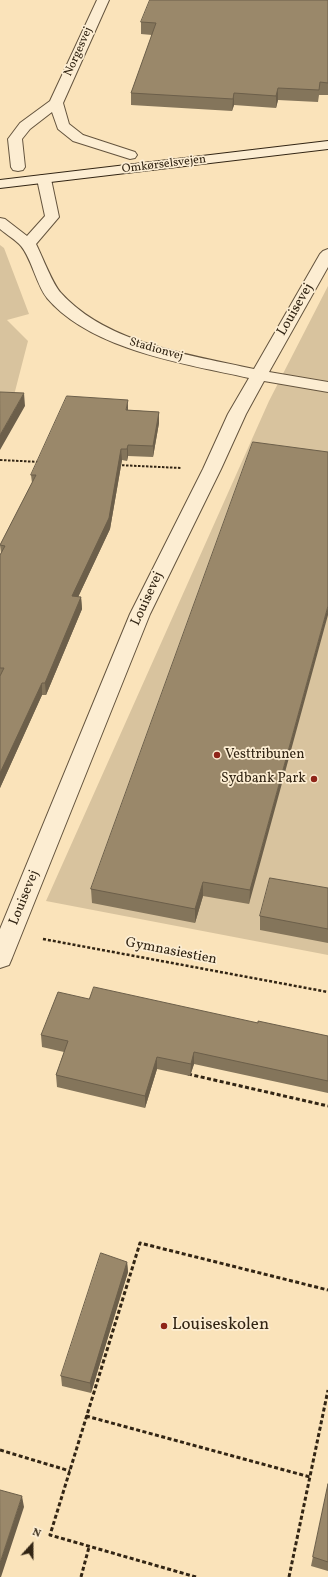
<!DOCTYPE html>
<meta charset="utf-8">
<style>
body{margin:0}
#map{position:relative;width:328px;height:1577px;overflow:hidden;background:#fae3ba;font-family:Vollkorn,serif}
canvas{display:block}
.north{position:absolute;left:12px;top:1525px;width:40px;height:40px;-webkit-text-stroke:3px #fcedd2;paint-order:stroke;rotate:21deg;font-size:11px;font-weight:700;line-height:16px;text-align:center;color:#322514}
.north::after{content:'';display:block;margin:auto;width:14px;height:18px;background:#322514;clip-path:polygon(50% 0,100% 100%,50% 72%,0 100%)}
</style>
<div id="map">
<canvas width="328" height="1577"></canvas>
<div class="north">N</div>
</div>
<script>
const g = document.querySelector('canvas').getContext('2d');
g.lineJoin = 'round';
function fill(path, color) { g.fillStyle = color; g.fill(path, 'evenodd'); }
function stroke(path, color, width, dash) { g.strokeStyle = color; g.lineWidth = width; g.lineCap = dash ? 'butt' : 'round'; g.setLineDash(dash || []); g.stroke(path); }
function label(font, color, halo, rows, align = 'center') {
  g.font = font + ' Vollkorn,serif'; g.lineWidth = 3.5; g.setLineDash([]); g.textBaseline = 'middle'; g.strokeStyle = halo; g.fillStyle = color; for (const [text, x, y, turn = 0] of rows) {
    g.save(); g.translate(x, y); g.rotate((+turn || 0) * Math.PI / 180); g.textAlign = isNaN(turn) ? turn : align; if (halo) g.strokeText(text, 0, 0); g.fillText(text, 0, 0); g.restore();
  }
}
fill(new Path2D(`
 M0 245 4 248 29 314 7 320 28 341 12 403H0Z
 M328 286V955L46 901 269 401Z`), '#d8c39e');
const minor = new Path2D(`
 M97 0H109L63 103 69 124 83 135 135 152 137 155 135 158 130 159 73 141 58 129 52 112 30 129 22 139 25 167 23 170 18 171 13 170 11 167 8 139 20 123 50 101Z
 M44 175 49 176 51 179 59 217 36 244C42 256 53 285 61 293 107 344 191 355 254 369L320 254 323 251 328 249V267L269 372 328 382V392L264 381 246 414 221 469 150 614 12 958 9 965 0 968V929L130 614 203 469 228 414 249 378C186 364 91 350 47 298 36 284 32 259 21 246 16 240 7 235 0 229V218L5 219 27 236 45 216 37 179 39 176Z`);
const secondary = new Path2D(`
 M328 141V149L0 188V180Z`);
stroke(minor, '#64543e', 2);
stroke(secondary, '#322514', 2);
stroke(new Path2D(`
 M0 460 40 462
 M118 465 181 468`), '#322514', 2, [2.5, 1.5]);
stroke(new Path2D(`
 M43 939 328 992`), '#322514', 2.5, [3, 2]);
stroke(new Path2D(`
 M188 1074 328 1106
 M86 1416 310 1477
 M0 1450 70 1471
 M81 1577 89 1547
 M196 1577 50 1535 140 1243 328 1290
 M289 1577 328 1390`), '#322514', 3, [4, 2.5]);
fill(minor, '#fcedd2');
fill(secondary, '#fcedd2');
fill(new Path2D(`
 M328 0V95H319L318 102 278 100 276 108 234 105 232 111 131 105V93L152 35 141 34V22Z
 M128 410 159 412V423L153 457 128 456 127 461 122 460 110 529 78 597H81L82 609 46 695H42L0 788V555L1 553 0 545 32 483 31 475Z
 M327 452 249 904 203 896 195 923 92 903 91 889Z
 M328 888V943L260 930V916Z
 M89 999 258 1023 328 1036V1093L194 1064 190 1076 157 1069 145 1108 57 1087 56 1075 64 1052 42 1047 41 1035Z
 M127 1262 128 1272 91 1393 62 1386 61 1376Z
 M328 1484V1571L311 1566Z`), '#84755b');
fill(new Path2D(`
 M278 88V100L276 108V96Z
 M234 93V105L232 111 233 99Z
 M24 393 25 406 0 450V435Z
 M128 400V411L126 410Z
 M159 412V423L153 457V446Z
 M128 445V456L127 461V449Z
 M121 449 122 460 110 529 73 608 72 596Z
 M81 597 82 609 46 695 45 683Z
 M328 606V615L249 904 250 890Z
 M42 683V695L0 788V773Z
 M203 882V896L195 923V909Z
 M194 1052V1064L190 1076 191 1064Z
 M157 1057V1069L145 1108V1096Z
 M127 1262 128 1272 91 1393 90 1383Z
 M22 1496 24 1507 1 1577H0V1563Z`), '#6c5f4a');
const building = new Path2D(`
 M150 0H328V83L320 82 319 90 278 88 276 96 234 93 233 99 131 93 156 23 141 22Z
 M0 392 24 393 0 435Z
 M67 396 128 400 126 410 159 412 153 446 128 445 127 449H121L109 518 72 596 81 597 45 683H42L0 773V676L4 668H0V555L5 546 0 545 36 475H31Z
 M253 442 328 452V606L250 890 203 882 195 909 91 889Z
 M270 878 328 888V929L260 916Z
 M94 987 258 1023V1021L328 1036V1081L194 1052 191 1064 157 1057 145 1096 56 1075 68 1041 41 1035 58 992 89 999Z
 M101 1253 127 1262 90 1383 61 1376Z
 M328 1484V1562L313 1557Z
 M0 1490 22 1496 0 1563Z`);
fill(building, '#9a886a');
stroke(building, '#6c5f4a', 1);
for (const [x, y, r, color] of [
 [217,755,4,"#8f2418"],
 [314,779,4,"#8f2418"],
 [164,1326,4,"#8f2418"]
]) { const dot = new Path2D(); dot.arc(x, y, r, 0, 2 * Math.PI); g.fillStyle = color; g.fill(dot); stroke(dot, '#fcedd2', 1.5); }
label('12px', '#322514', '#fcedd2', [
 ["Norgesvej",79,52,-66],
 ["Omkørselsvejen",164,165,-7],
 ["Stadionvej",156,350,16]
]);
label('14px', '#322514', '#fcedd2', [
 ["Louisevej",296,310,-60],
 ["Louisevej",148,599,-65],
 ["Louisevej",25,898,-68],
 ["Gymnasiestien",171,952,11]
]);
label('14px', '#322514', '#fcedd2', [
 ["Vesttribunen",225,755],
 ["Sydbank Park",306,779,"right"]
], 'left');
label('17px', '#322514', '#fcedd2', [
 ["Louiseskolen",172,1326]
], 'left');
</script>
